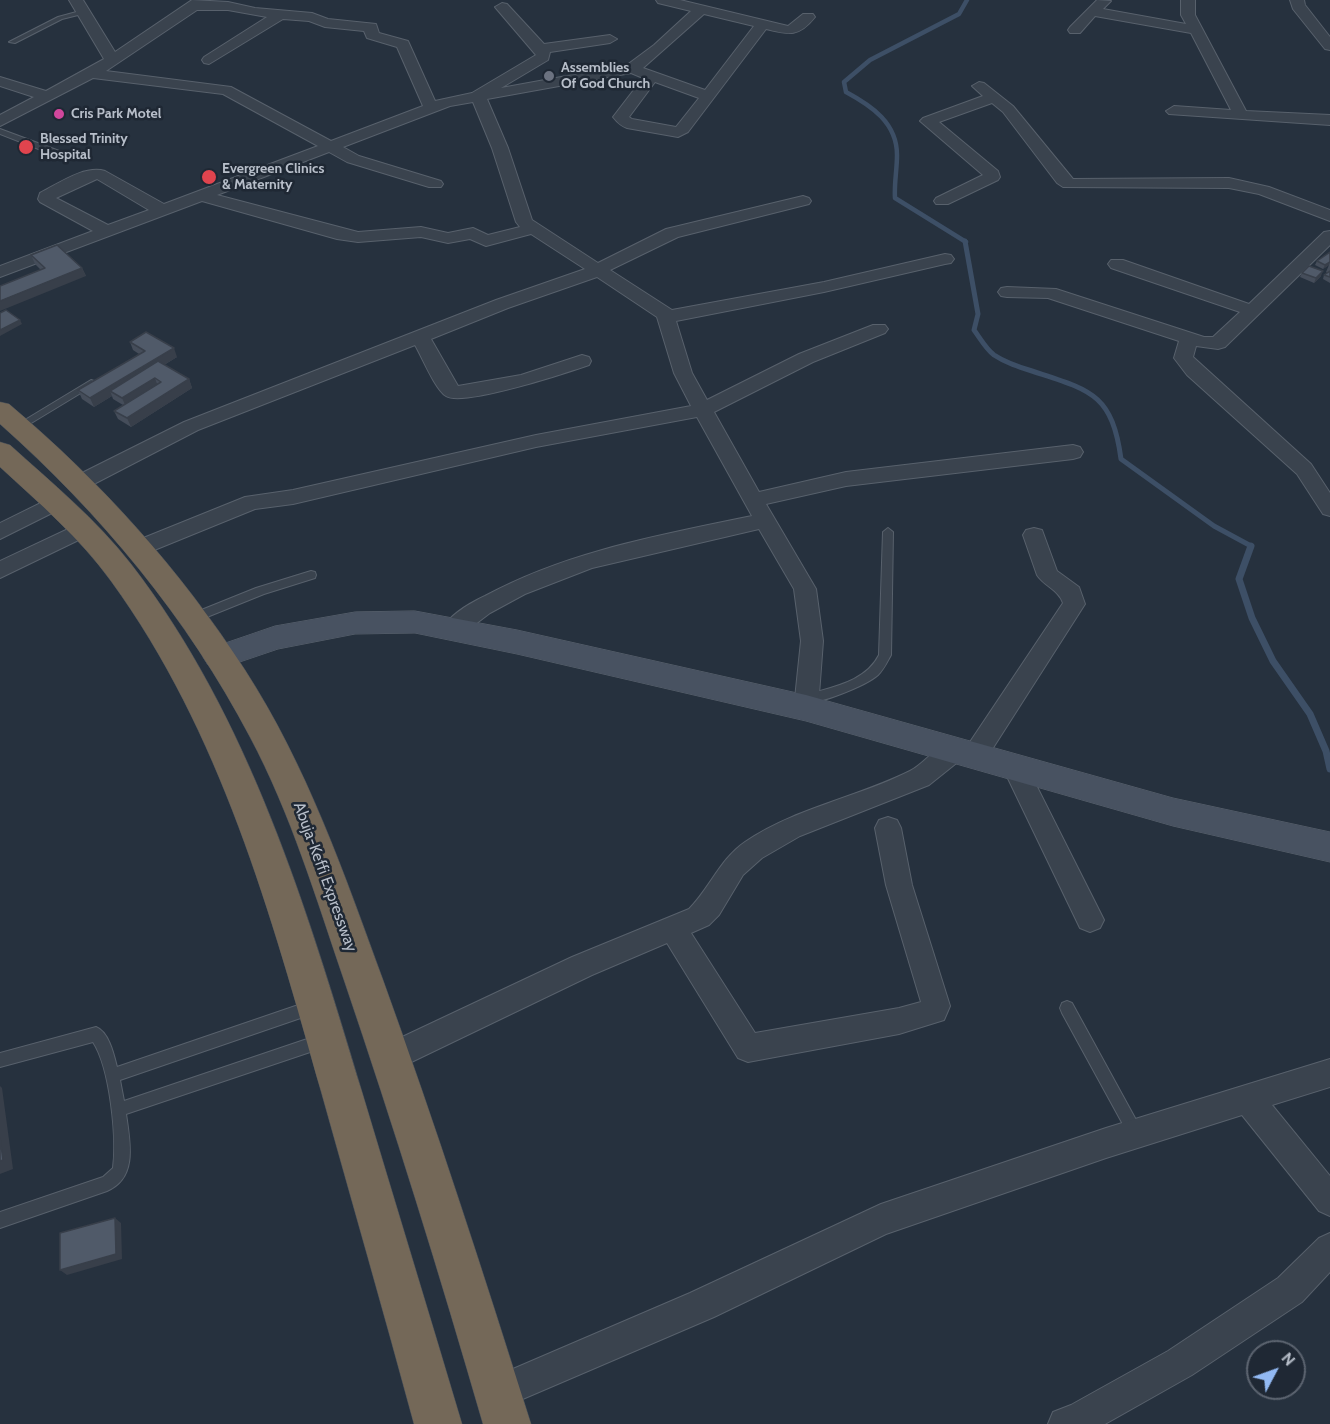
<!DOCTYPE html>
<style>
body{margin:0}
#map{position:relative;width:1330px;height:1424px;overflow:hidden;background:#26313e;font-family:Cabin,sans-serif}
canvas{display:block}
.north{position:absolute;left:1246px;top:1340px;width:60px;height:60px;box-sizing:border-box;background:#1f2834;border:2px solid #5c6470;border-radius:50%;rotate:49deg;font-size:16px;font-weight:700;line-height:24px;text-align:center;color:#b7bec9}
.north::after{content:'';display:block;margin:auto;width:21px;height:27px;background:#92b9f3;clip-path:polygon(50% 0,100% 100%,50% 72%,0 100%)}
</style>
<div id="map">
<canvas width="1330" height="1424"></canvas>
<div class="north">N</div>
</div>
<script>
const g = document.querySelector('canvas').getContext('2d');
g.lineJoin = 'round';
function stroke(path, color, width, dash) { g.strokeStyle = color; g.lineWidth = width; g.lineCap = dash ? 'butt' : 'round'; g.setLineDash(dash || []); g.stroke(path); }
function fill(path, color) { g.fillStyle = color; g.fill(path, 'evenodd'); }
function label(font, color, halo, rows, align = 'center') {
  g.font = font + ' Cabin,sans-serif'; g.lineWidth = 5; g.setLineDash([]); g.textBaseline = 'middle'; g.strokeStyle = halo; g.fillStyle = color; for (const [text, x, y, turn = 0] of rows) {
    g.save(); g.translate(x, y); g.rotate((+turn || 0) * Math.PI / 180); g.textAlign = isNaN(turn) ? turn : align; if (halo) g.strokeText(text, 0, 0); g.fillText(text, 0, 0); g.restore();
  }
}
stroke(new Path2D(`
 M966 242 895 198C894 184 897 170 897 155 897 123 872 106 846 92L844 82 870 60 959 14 967 0`), '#3d4f66', 4.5);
stroke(new Path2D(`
 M965 241 978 314 974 330C980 338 986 349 994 355 1006 363 1019 367 1032 371 1090 390 1112 393 1121 459L1214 526 1251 546 1250 548`), '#3d4f66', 5);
stroke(new Path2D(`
 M1251 546 1239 579 1252 618 1273 661 1310 714 1326 751 1330 769`), '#3d4f66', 7);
const lane = new Path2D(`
 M84 10 87 12 86 13 62 19 15 43 9 42 58 17Z
 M0 129 70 155 71 157 64 159 0 134Z
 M91 380 94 381V385L23 428H17L15 426Z
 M888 528 893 532 891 655C887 662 884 669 878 675 867 685 817 706 803 702L801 699 803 696C830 687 865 683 879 655L883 532Z
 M311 571 315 572 316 575 315 578 264 594 197 621H189L187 618 189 615 256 588Z
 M313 1000 318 1002 320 1007 318 1012 120 1080 124 1101 322 1034 327 1036 329 1041 327 1046 322 1048 126 1114C130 1142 138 1178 107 1191L0 1228V1212L103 1177 113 1168C117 1137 110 1068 93 1042L0 1067V1053L96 1027C109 1032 114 1055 117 1067Z
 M1067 1001 1072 1003 1141 1129 1144 1134 1141 1139 1136 1141 1131 1139 1062 1013 1060 1008 1062 1003Z`);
const street = new Path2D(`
 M69 0H83L115 52 192 0 228 2 255 8 312 13 328 19 376 24 379 33 408 41 435 101 472 93 536 55 495 7 502 3 507 4 544 44 610 35 617 39 610 43 550 52 548 60 501 88 627 65 654 45 691 11 658 3 656 0H680L788 26 803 14H813L815 17C799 37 790 35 766 29L688 132 678 137 627 128C621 126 617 122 613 117L643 78 631 73 487 99 508 148 532 220 598 263 666 229 803 196 809 198 811 201 809 204 678 237 610 270 672 310 824 282 945 254 951 255 954 259 951 263 945 264 824 292 676 321 692 373 707 400 799 354 873 325H885L888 329 885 333 813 362 714 412 759 492 846 472 1073 445 1080 447 1083 452 1080 457 1073 459 846 486 766 504 816 589 823 641 818 708 814 715 806 717 798 715 794 708 801 641 794 589 759 529 592 568 525 594 490 613 461 635 453 637 445 635 442 629C450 615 470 603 485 596 568 551 661 535 752 516L697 417 536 447 293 504 255 509 147 553 139 556 131 553 128 548 131 543 245 497 293 490 536 435 691 406 674 373 657 317 597 277 508 308 431 339 458 386 521 375 582 355 589 357 591 361 589 365C566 373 463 407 446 396 435 389 422 357 415 345L198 430 88 487 81 489 74 487 71 482 74 477 184 422 496 300 585 269 531 234 486 246 470 239 448 243 421 237 358 242 337 239 202 201 0 277V266L93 231 40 202 38 199 40 193C58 184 84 165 105 171L164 204 318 146 223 94 93 78 0 126V115L34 97 0 86V77L46 91 104 59ZM197 10H228L267 17 204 57 202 60 204 63 209 64 283 19 309 21 325 27 364 31 367 38 397 47 423 106 331 141 231 87 106 71ZM704 14 754 26 705 90 643 68ZM655 82 699 98 676 127 632 119 629 117ZM473 102 492 148 516 222 520 227 488 235 473 228 448 233 421 227 358 232 217 195 329 152 347 162 429 187H441L443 184 441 181 359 156 343 147 450 106ZM97 179 149 210 108 225 56 198Z
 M1097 0 1111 1 1103 9 1186 24 1181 15V0H1195V15L1246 111 1330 115V125L1169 114 1166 111 1174 106 1231 110 1191 33 1095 16 1080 33H1070L1068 30 1070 27Z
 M1290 0H1304L1305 5 1330 37V50L1325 49 1293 9Z
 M979 82 984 83 1013 106 1073 179 1229 178 1269 187 1330 210V221L1259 194 1229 188 1063 187 1057 183 1003 112 992 103 939 122 998 171 1000 177 998 180 948 204H936L934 201 936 198 983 175 920 121 923 118 983 96 972 86Z
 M1330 231V245L1225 347 1218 349 1196 346 1193 357 1311 464 1330 493V516L1323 514 1297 474 1187 375 1174 358 1179 341 1048 298 1007 297 1001 296 998 292 1001 288 1007 287 1056 289 1204 337H1213L1240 312 1111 268 1108 264 1111 260H1123L1249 304 1324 232Z
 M55 496 62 498 65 503 62 508 0 539V523Z
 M83 522 91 524 94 529 91 534 0 578V561Z
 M1034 528 1042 530 1057 571 1079 587 1085 604 984 762 975 765 966 762 964 757 929 785 800 836 762 858 743 875 719 915 709 925 691 933 755 1033 899 1008 921 1002 886 885 875 828 879 820 888 817 897 820 901 828 912 885 950 1006 944 1020 899 1034 748 1062 738 1058 667 943 592 975 401 1067 391 1071 381 1067 376 1057 381 1047 572 957 689 909C710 888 720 859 745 842 795 808 856 798 910 771 928 762 941 736 964 743L966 748 1063 603C1059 590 1044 586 1037 575L1023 535 1026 530Z
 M1014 756 1023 759 1100 912 1104 920 1100 928 1090 932 1080 928 1002 766 1005 759Z
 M1330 1059V1087L1272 1105 1330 1176V1216L1319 1211 1242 1115 1106 1158 886 1234 714 1317 497 1410 485 1405 480 1393 485 1381 690 1293 881 1204 1106 1128Z
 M1330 1233V1272L1302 1302 1192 1375 1105 1424H1048L1053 1412 1071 1405 1168 1351 1278 1278 1319 1238Z`);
const secondary = new Path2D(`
 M415 611 517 630 806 695 1173 798 1330 832V862L1173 826 806 721 517 654 415 633 355 634 278 649 219 669 208 665 203 657 208 649 275 626 355 612Z`);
const highway = new Path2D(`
 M0 402 9 404C101 482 180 569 245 670 307 766 344 873 383 980 436 1126 484 1275 531 1424H483C440 1275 394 1127 344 980 316 898 291 814 250 737 187 617 101 514 0 424Z
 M0 442 10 445C52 483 96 519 131 564 250 718 307 909 362 1092 395 1202 429 1313 462 1424H414C384 1313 352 1202 321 1091 271 914 221 732 111 581 80 538 39 503 0 467Z`);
stroke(lane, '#58616c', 2);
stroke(street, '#58616c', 2);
stroke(secondary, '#58616c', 1);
stroke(highway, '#454e59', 1);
fill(lane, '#3a434e');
fill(street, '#3a434e');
fill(secondary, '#485261');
fill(highway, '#746858');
fill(new Path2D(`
 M1330 252V283L1323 279 1324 275 1327 273 1326 272 1329 265 1323 269 1315 265 1317 261Z
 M31 255 82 268 86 276 41 270 35 264Z
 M1302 273 1321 276 1314 283 1300 277Z
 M130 342 177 357 164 365 189 379 192 388 131 427 118 419 114 411 123 405 113 399 112 396 94 407 82 399 78 390 139 354 133 350Z`), '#454d5a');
fill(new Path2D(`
 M1330 262 1329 265 1323 269 1325 265Z
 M82 268 86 276 0 311V301Z
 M1323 271 1321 276 1314 283 1316 278Z
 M20 320 22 324 0 336V330Z
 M174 348 177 357 115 394 110 391 112 396 94 407 90 398Z
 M155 378 158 387 126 407 122 398Z
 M189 379 192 388 131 427 127 418Z
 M0 1086 2 1088 13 1169 0 1174Z
 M115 1218 121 1223 122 1259 67 1275 60 1270Z`), '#383f4a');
const building = new Path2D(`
 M57 245 82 268 0 301V286L45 268 31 255Z
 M1330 252V262L1325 265 1317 261Z
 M1309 266 1323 271 1316 278 1302 273Z
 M1330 271V277L1324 275Z
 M6 310 20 320 0 330V313Z
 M146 332 174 348 90 398 78 390 145 351 130 342Z
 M158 361 189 379 127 418 114 411 161 382 155 378 122 398 110 391Z
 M0 1138 3 1160 0 1161Z
 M115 1218 116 1254 60 1270V1233Z`);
fill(building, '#505a69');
stroke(building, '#383f4a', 1.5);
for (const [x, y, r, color] of [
 [549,76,6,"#6b7280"],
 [59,114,6,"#d1479c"],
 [26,147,8,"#e0444e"],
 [209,177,8,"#e0444e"]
]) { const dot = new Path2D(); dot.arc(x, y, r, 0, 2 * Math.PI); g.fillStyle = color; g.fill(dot); stroke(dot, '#1f2834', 2); }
label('bold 14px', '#b7bec9', '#1f2834', [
 ["Assemblies",561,68],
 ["Of God Church",561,84],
 ["Cris Park Motel",71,114],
 ["Blessed Trinity",40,139],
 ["Hospital",40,155],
 ["Evergreen Clinics",222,169],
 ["& Maternity",222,185]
], 'left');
label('16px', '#b7bec9', '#1f2834', [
 ["Abuja-Keffi Expressway",325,877,70]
]);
</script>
